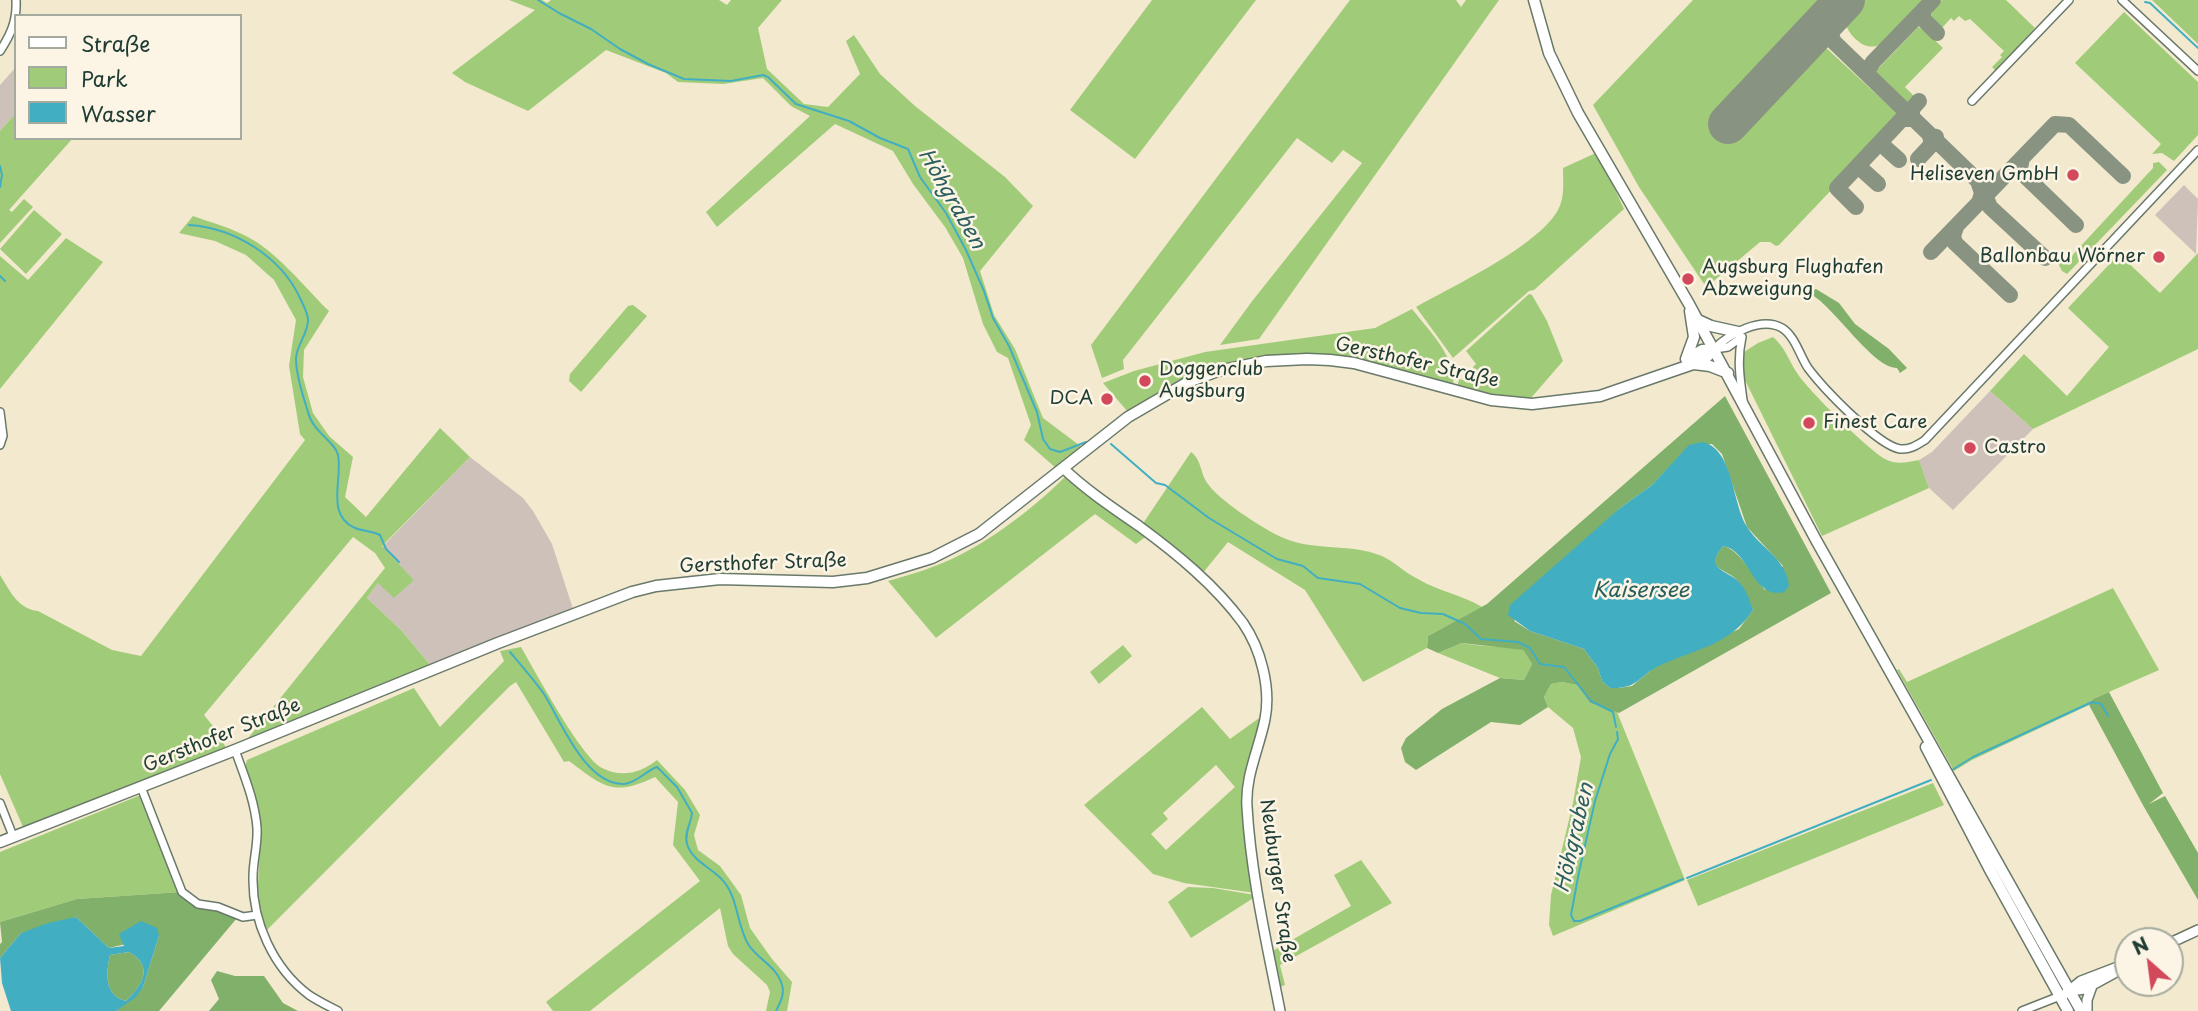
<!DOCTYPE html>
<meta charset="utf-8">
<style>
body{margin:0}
#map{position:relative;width:2198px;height:1011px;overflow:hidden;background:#f3e9ce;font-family:"Playpen Sans",sans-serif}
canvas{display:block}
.legend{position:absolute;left:14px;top:14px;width:228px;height:126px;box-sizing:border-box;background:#fcf5e5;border:2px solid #a4ab9e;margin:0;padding:9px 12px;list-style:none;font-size:21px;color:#1f3d34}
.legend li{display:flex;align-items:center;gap:14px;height:35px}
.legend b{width:35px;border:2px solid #a4ab9e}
.north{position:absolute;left:2114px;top:927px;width:70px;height:70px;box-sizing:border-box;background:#fcf5e5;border:2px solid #a4ab9e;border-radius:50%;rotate:332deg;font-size:19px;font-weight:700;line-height:28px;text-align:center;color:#1f3d34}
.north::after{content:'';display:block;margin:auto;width:24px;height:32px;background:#d1495b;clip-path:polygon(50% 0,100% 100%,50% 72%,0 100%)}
</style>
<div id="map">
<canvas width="2198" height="1011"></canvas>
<ul class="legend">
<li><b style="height:9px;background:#fff"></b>Straße</li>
<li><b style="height:19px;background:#a0cc79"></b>Park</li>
<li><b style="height:19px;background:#42aec1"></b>Wasser</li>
</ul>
<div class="north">N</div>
</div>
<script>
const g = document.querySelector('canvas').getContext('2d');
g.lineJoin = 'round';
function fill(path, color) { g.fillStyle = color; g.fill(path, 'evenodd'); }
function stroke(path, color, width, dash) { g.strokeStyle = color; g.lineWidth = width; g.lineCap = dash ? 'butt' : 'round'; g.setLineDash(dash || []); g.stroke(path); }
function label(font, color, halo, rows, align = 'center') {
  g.font = font + ' "Playpen Sans",sans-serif'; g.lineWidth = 5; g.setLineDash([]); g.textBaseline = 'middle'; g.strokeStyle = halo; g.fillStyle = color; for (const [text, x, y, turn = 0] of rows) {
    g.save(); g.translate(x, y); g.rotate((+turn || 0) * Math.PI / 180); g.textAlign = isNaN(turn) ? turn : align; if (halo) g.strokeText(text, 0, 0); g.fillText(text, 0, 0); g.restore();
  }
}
fill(new Path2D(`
 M16 67V113L0 131V85Z
 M2184 185 2198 199 2196 254 2155 215Z
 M1990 391 2033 429 1953 510 1929 488 1919 460 1932 452Z
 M470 457 523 498 533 511 552 544 573 609 431 666 402 631 367 598 378 583 414 580 382 547Z`), '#cec1ba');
fill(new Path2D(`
 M509 0H542L547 3 551 0H719L727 5 731 0H782L758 28 767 69 804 104 828 107 860 74 846 41 854 35 880 74 915 106 1005 177 1033 206 980 271 994 315 1015 349 1043 418 1083 448 1057 469 1024 440 1031 425 1008 358 997 352 983 324 963 258 945 227 913 184 893 151 835 124 717 227 706 212 810 116 791 106 763 78 723 84 678 82 666 73 606 50 528 111 465 82 452 73 535 10Z
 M1152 0H1256L1135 159 1070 110Z
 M1350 0H1456L1461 7 1466 0H1499L1259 339 1220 345 1253 300 1362 163 1343 150 1332 163 1297 138 1123 360 1124 369 1102 378 1091 345Z
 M1693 0H1826L1717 115 1736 133 1819 48 1823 45 1899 115 1898 120 1779 245 1776 246 1770 242H1760L1709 285H1705L1702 281 1639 187 1593 105Z
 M1863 0H1923L1881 44C1866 53 1850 37 1845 23L1850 14Z
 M1942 0H2006L2035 28 1996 71 1992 67 2002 57 2000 55 2004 51 1970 19 1965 21 1959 16 1954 21 1951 18 1942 28 1932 19V11Z
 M2152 0H2198V44Z
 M2124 12 2198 82V135L2174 161 2162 153 2152 154 2161 144 2075 63Z
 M1918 27 1924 30 1943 48 1905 87 1917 99 1910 105 1878 76 1876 71Z
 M16 113V138H73L9 210 12 212 24 199 33 207 0 243V131Z
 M1598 152 1624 209 1534 290 1529 291 1453 358 1416 307C1453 286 1537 247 1558 210 1565 197 1563 183 1563 168Z
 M2159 162 2167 170 2070 271 2067 274 2062 271 2059 265 2062 259 2066 262 2153 168V163Z
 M34 210 62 234 26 274 0 249Z
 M193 216C210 222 228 227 244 235 277 251 303 286 329 311L304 350 303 377 313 413 329 436 353 457 345 497 366 517 440 428 470 457 382 546 414 580 394 598 378 583 367 598 402 631 431 666 245 742 385 568 375 553 353 537 204 715 221 736 226 749 23 827 0 774V575C10 591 18 609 38 611L112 650 141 656 305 440 300 434 289 366 296 320 274 280 246 255 215 241 179 233Z
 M66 238 103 262 0 389V256L28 280Z
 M2198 253V349L2033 429 1990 391 2024 354 2067 396 2109 347 2068 308 2119 254 2160 293Z
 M1529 294 1532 295 1547 321 1563 361 1531 398 1491 396 1457 389 1459 379 1483 385 1473 367 1476 364 1466 351Z
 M633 305 647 316 581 392 569 381 570 374 628 306Z
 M1412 309C1430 332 1457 357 1453 388L1305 356 1186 380 1150 398 1128 412 1103 383 1134 371 1205 352 1375 328Z
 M1773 337C1785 347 1789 361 1797 373 1808 390 1870 452 1887 460 1897 465 1908 462 1919 460L1929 488 1822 536 1742 374 1741 354 1758 343Z
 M1191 452C1202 460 1200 474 1208 484 1220 501 1258 525 1277 535 1312 553 1348 542 1382 556 1395 562 1405 573 1418 579 1438 591 1462 595 1482 607L1428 636 1427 648 1363 682 1305 590 1228 542 1202 574 1142 525Z
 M1067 475 1148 535 1136 544 1095 514 936 638 888 581C904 576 920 572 935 566 981 549 1032 510 1067 475Z
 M2113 588 2159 670 2093 699 2089 705 1972 760 1954 771 1897 670 1899 669 1907 682Z
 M1462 643C1483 647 1503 646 1523 650L1532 664 1524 680 1500 678 1438 653Z
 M1123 645 1132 656 1099 684 1090 672Z
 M521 647C535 671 581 757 602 768 621 778 641 773 657 760L685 790 700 815 694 835 698 850 720 866 741 895 750 928 772 959 792 982 787 1011H766L770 992 767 985 733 954 728 946 720 908 590 1011H553L546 1002 700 881 673 845 678 802 655 777C613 797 604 787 569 761L564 762 516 682 510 686 265 932 257 903 261 826 255 796 245 767 247 760 414 688 440 727 504 661 500 651Z
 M1562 682 1577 685 1590 703 1617 712 1685 880 1553 936 1549 925 1551 895 1573 803 1581 757 1573 728 1548 707 1544 697 1551 684Z
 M1202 707 1230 739 1262 716 1242 789 1255 893 1184 883 1153 874 1084 805ZM1216 765 1235 787 1166 850 1151 834 1168 819 1163 813Z
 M1933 783 1944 805 1698 906 1687 880Z
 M143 794 181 892 77 899 0 922V852Z
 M1361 860 1392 903 1280 965 1285 985 1278 988 1271 952 1351 906 1334 875Z
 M1188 887 1213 888 1255 895V897L1191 938 1168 902Z`), '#a0cc79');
fill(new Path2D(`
 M1816 289 1839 303 1855 324 1889 349 1907 368 1900 373 1897 368C1873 368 1835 308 1812 295L1811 291Z
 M1725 396 1831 593 1619 713 1590 703 1577 685 1562 682 1551 684 1544 697 1548 707 1520 725 1491 722 1416 770 1405 762 1401 748 1406 738 1442 709 1500 678 1524 680 1532 664 1523 650 1462 643 1438 653 1427 648 1428 636 1487 604ZM1712 444 1722 454 1747 527 1783 566 1765 590C1754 577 1739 549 1723 546 1704 569 1724 568 1736 579 1743 586 1748 601 1753 610L1739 629 1655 667 1632 686 1619 688H1610L1602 681 1598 668 1584 649 1530 631 1514 621 1620 508 1652 485 1689 446Z
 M2109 692 2163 793 2149 804 2165 796 2198 853V900L2144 807 2089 705 2093 699Z
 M181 892 183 896 237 918 159 1011H116L143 987 159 936 109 948 76 917 21 933 0 958V944L2 942 0 922 77 899Z
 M129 952C154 966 143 985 126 1001 104 996 106 973 110 955Z
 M217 971 235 976H264L283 1003 298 1011H209L219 999 211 980Z`), '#80b069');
fill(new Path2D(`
 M1702 442C1733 448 1732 501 1746 525 1759 548 1786 557 1789 586L1784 592C1752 600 1750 550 1723 546 1705 568 1723 569 1737 580 1746 588 1749 599 1753 610 1730 646 1694 649 1659 666 1638 676 1639 689 1610 688L1602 681 1598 668 1584 649 1530 631 1508 615 1510 605 1620 508 1652 485 1689 445Z
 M76 917 109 948 124 946 119 934 141 921 157 928 159 936 143 987 136 997 116 1011H11L2 983 0 958 21 933 48 923ZM129 952C154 966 143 985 126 1001 104 996 106 973 110 955Z`), '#42aec1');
stroke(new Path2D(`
 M538 0 559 13 591 29 620 49 648 64 684 79 731 81 763 75 768 77 796 104 849 121 880 138 908 149 920 177 946 213 966 250 984 291 993 318 1009 346 1037 412 1043 439 1050 449 1060 452 1086 442
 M2145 2 2150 3 2198 48
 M0 166 2 175 0 187
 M189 225C235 228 281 257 300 298 303 305 307 311 308 319 309 333 296 345 296 359 296 376 303 396 308 412 313 433 335 441 338 455 343 478 325 515 355 528 361 531 370 530 380 535L386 549 399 562
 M0 276 5 281
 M1111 444 1156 483 1165 485 1209 518 1277 559 1303 566 1318 578 1360 584 1400 608 1421 613 1443 614 1465 624 1481 639 1518 642 1530 648 1540 664 1564 667 1591 701 1613 712 1616 727
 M510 652C521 665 534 680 544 694 561 721 585 785 624 784 636 783 646 771 657 767L677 787 692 813C691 824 684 832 687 844 693 863 714 868 725 883 738 900 737 925 748 944 757 959 777 966 782 985 785 994 780 1003 776 1011
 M1617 732 1618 739 1610 754 1595 801 1579 872 1571 915 1574 921H1580L1683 879
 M1952 770 1973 757 2092 702 2101 704 2108 716
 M1687 878 1931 780`), '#42aec1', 2);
stroke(new Path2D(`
 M1846 0 1830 18 1829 31 1834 42 1978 181 1982 193 1979 203
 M1924 9 1923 19 1937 33
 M1869 75 1868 70 1873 62 1933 0
 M1880 143 1899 160
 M2022 158 2020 168 2023 174 2076 225
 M1918 159 1932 144 1930 136 1936 137
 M1858 166 1878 184
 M1982 188 1990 207 2045 258
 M1856 207 1837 188 1902 119H1912V109L1919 101
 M1956 227 1953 236 1955 243 2010 295
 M1931 252 2055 124 2069 125 2123 176`), '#899381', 16);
stroke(new Path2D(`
 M1728 124 1845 0`), '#899381', 40);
const minor = new Path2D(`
 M2122 0 2198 71
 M0 51C11 34 17 21 16 0
 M1972 101 2069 0
 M1742 337C1737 359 1740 379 1743 400
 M1714 349C1729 334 1761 316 1782 328 1795 336 1800 356 1808 368 1823 388 1877 445 1900 449 1910 450 1917 445 1925 440L2198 150
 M1715 349 1728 347 1742 337
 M0 412 3 436 0 445
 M235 750C244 775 255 801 257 828 258 845 253 860 253 877 252 921 273 968 309 995 318 1001 328 1006 338 1011
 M141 787 182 892 198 904 218 907 243 917 257 915
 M0 803 13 836
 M2022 1011 2060 996`);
const tertiary = new Path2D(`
 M1063 468C1086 490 1113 508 1139 526 1177 554 1215 585 1243 623 1261 649 1271 688 1265 719 1259 749 1245 776 1247 807 1251 876 1267 944 1280 1011
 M2170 943 2198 930
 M2070 991 2085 989 2116 972
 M2065 994 2081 981 2128 963
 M2087 1011V1000L2092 986`);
const secondary = new Path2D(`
 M1534 0 1549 53 1578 113 1689 304 1816 540 2081 1011
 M1698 320 1711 326 1738 332
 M1686 359 1694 337 1690 311
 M1686 359 1702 350 1714 349
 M1694 364 1710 366 1728 373
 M1926 747 1989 868 2068 1011
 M0 842 235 750 498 643 632 592 656 586 720 579 833 582 867 578 932 558 979 534 1128 417 1188 382 1218 371 1266 361 1307 359 1330 360 1354 363 1491 400 1532 404 1600 396 1693 364 1707 357 1714 349`);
stroke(minor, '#69796a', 10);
stroke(tertiary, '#69796a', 12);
stroke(secondary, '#69796a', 13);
stroke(minor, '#fff', 7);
stroke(tertiary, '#fff', 9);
stroke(secondary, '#fff', 10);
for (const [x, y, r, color] of [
 [2073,175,7,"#d1495b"],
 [2159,257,7,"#d1495b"],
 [1688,279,7,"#d1495b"],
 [1145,381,7,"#d1495b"],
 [1107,399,7,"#d1495b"],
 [1809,423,7,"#d1495b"],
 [1970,448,7,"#d1495b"]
]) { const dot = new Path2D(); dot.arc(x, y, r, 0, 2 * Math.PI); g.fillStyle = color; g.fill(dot); stroke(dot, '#fcf5e5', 2.5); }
label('19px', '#1f3d34', '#fcf5e5', [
 ["Heliseven GmbH",2059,175,"right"],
 ["Ballonbau Wörner",2145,257,"right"],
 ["Augsburg Flughafen",1702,268],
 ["Abzweigung",1702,290],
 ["Doggenclub",1159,370],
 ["Augsburg",1159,392],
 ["DCA",1093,399,"right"],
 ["Finest Care",1823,423],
 ["Castro",1984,448]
], 'left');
label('19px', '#1f3d34', '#fcf5e5', [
 ["Gersthofer Straße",1417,363,13],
 ["Gersthofer Straße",763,564,-2],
 ["Gersthofer Straße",222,736,-22],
 ["Neuburger Straße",1277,881,82]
]);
label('italic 21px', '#2a5f5e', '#fcf5e5', [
 ["Höhgraben",951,199,60],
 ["Kaisersee",1641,591],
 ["Höhgraben",1575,838,-77]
]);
</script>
